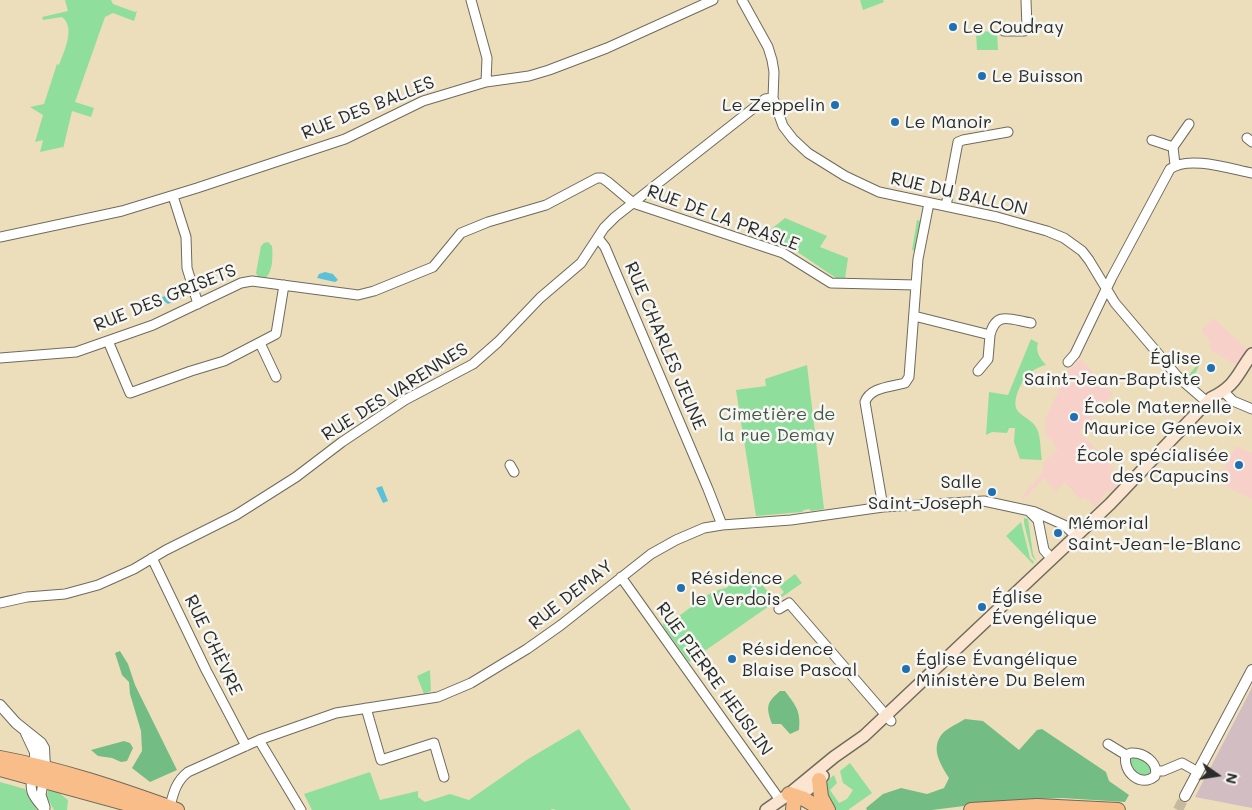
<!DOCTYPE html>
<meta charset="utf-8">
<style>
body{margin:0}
#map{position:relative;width:1252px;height:810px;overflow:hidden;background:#ecdebb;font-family:Mali,sans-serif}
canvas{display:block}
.north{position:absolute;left:1192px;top:750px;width:50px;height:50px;-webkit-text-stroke:4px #f6f6f2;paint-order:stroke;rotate:103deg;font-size:14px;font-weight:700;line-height:20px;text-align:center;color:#2b2b2b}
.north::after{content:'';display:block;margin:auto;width:18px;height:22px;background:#2b2b2b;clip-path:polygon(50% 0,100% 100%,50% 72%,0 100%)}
</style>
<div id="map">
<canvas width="1252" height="810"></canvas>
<div class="north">N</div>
</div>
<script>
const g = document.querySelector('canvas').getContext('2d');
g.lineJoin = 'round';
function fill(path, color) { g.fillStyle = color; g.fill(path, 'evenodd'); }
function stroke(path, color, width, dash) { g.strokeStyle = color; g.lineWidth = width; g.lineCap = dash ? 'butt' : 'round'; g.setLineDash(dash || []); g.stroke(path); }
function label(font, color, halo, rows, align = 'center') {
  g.font = font + ' Mali,sans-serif'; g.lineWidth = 5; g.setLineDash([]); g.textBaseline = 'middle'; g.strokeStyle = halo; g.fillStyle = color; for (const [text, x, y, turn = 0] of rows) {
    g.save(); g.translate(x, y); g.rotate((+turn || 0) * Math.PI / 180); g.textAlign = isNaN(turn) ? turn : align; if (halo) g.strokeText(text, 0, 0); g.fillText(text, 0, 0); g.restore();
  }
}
fill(new Path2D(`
 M1213 318 1248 350 1239 367 1209 349 1211 347 1208 345 1211 341 1202 332V330Z
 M1081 359 1113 394 1079 432 1114 468 1109 473 1119 484 1111 492 1108 490 1106 492 1102 497V500L1095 507 1085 497 1081 500 1080 499 1065 482 1056 491 1044 478 1024 499 1020 498 1043 473V463L1058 449 1046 434 1045 420 1067 372Z
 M1236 446 1252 453V499L1222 484 1219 477Z`), '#f7d0ca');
fill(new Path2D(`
 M1252 687V808L1195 797 1244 703Z`), '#d2bec2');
fill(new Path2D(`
 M65 0H111L113 4 135 12 137 11 134 21 113 13 105 17 75 102 94 108 91 117 72 111 63 149V147L40 152 43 140 35 142 43 115 30 107 44 104 57 64 59 65C64 51 76 28 62 17L43 20 42 17 68 11Z
 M860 0H883L884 2 863 10Z
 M997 31 998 50H977L976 32Z
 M785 218 827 236 820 247 848 258 845 279 836 278 793 249 771 240 770 230Z
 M917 220 921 221 916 251 912 250Z
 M268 242 272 246C273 256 273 274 264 279L258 277 256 273 261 246 264 243Z
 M1031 339 1038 343C1035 352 1040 358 1046 365 1029 369 1020 382 1016 398 1015 403 1015 406 1017 410 1022 417 1033 420 1037 429 1041 437 1040 450 1042 460L1020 459 1014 442 1015 428H1009L1007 433 992 432 986 435 989 392 1008 395Z
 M1202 359 1195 374 1197 380 1200 382 1197 385 1188 376Z
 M807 365 824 509 811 511 809 509 804 510 802 512 756 516 736 390 766 386 765 379Z
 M1024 518 1028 519 1033 554 1036 561 1032 556 1024 523Z
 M1021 522 1030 558 1034 562 1033 564 1006 536Z
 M751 571 773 598 777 594 780 596 784 592 779 586 795 574 802 583 689 662 663 626V620L665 619 669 623 712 592 714 594 718 590 726 588Z
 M430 670 431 691 424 694 417 676Z
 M579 729 631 810H556L553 809 550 810H312L304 794 370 772 380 800 418 791V797L425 802 450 794 469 800 528 759Z
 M1131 755 1144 759 1154 772 1146 777 1133 773 1129 757Z
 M850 763 872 793 848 810H833C828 797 820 785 834 775L837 783 830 790 839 803 847 799 853 790 843 783 840 771Z
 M0 782 25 789 37 810H0Z
 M49 789H54L68 800 67 810H54L46 796Z`), '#8fde9c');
fill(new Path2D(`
 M120 651 128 664 135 685 177 770 150 782 132 768 142 751 141 731 130 694 129 682 122 675 115 653Z
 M780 691H785C796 706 801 711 799 730L790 734 781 724H772C766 707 766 703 780 691Z
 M965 719 983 721 1019 750 1037 730 1042 729 1106 772 1109 781 1129 795 1125 802 1062 798 1012 800 932 810H867L866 808 883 794 901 788 927 794 944 788 949 778C941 765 930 749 942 734 947 728 959 723 965 719Z
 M124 741 130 743 133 748 127 761 121 762 112 758 98 756 91 750Z`), '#73bd84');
fill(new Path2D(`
 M325 272 333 274 338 280 335 282 317 278 319 274Z
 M182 292 185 294 184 297 168 304 164 301 162 297Z
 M382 486 388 501 383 503 376 488Z`), '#5bc1d8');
stroke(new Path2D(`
 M1178 810 1185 796`), '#c5ba9e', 10, [10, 5]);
const minor = new Path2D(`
 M471 0 487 58 486 82
 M742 0 768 47 772 60 774 72 773 98 783 126 793 139 808 153 845 176 879 192 997 217 1047 231 1064 238 1082 251 1089 260 1115 303 1177 376 1207 402
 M1004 31H1024L1027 28 1026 0
 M1247 138 1252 142
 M1152 140 1173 147
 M1175 165 1173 147 1189 124
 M173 196 186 237 187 268 198 304
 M946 206 958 142 963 140 1008 132
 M0 237 122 211 197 188 345 139 423 101 486 82 529 76 549 70 607 48 713 0
 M598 238 605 247 708 489 722 525
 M914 316 990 335 988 359 978 371
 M990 335C996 310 1011 320 1031 323
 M108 341 130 393 191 371 224 361 276 334 284 285
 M260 343 276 377
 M0 358 76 352 153 325 241 283 252 281 358 295 374 291 433 267 461 233 488 222 546 205 597 178H602L608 182 633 203 783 253 831 283 916 285
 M1068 362 1075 354 1112 277 1170 169C1188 155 1231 169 1252 173
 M1224 392 1233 401 1252 409
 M510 465 514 472
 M883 507 865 402C870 387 891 387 905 383L909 377 918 259 929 203
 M1030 512 1038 520 1044 550 1051 558
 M152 558 206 670 246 746
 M621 577 780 800
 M0 603 27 597 65 594 98 585 134 569 166 550 236 515 296 477 342 442 405 400 473 364 498 342 540 298 581 263 604 228 615 217 755 107 765 99 773 98
 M779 609 789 603 891 721
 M366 708 381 760 434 743 444 777
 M259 740 301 810
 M1108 744 1126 755
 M1131 753C1143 752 1159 762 1155 776 1141 788 1122 772 1126 755Z
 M1157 771H1163L1182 763 1198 772
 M33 773C28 792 33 796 45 810
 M44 776 41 795 45 807
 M169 810C173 795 175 782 188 772L259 740 336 713 438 697 471 683 527 649 561 625 651 554 676 540 704 528 722 525 791 520 883 507 984 501 1035 512 1064 525 1076 536`);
const tertiary = new Path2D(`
 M0 705 16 723 41 743 44 748 45 768
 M26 733 35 752V765
 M1185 796 1252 670`);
const secondary = new Path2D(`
 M793 800 807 790 823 776
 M766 810 789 794 834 757 864 736 1110 504 1211 398C1236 386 1237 374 1252 354`);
const primary = new Path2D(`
 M0 758C60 769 119 789 177 810
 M0 769 150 810
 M819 780 821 797 828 810
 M789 794 804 799 823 810
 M793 810 794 799
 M971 810 1037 806 1118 810`);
stroke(minor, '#6f6a5d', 11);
stroke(tertiary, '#6f6a5d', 12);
stroke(secondary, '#6f6a5d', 14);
stroke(primary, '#6f6a5d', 16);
stroke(minor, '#fff', 9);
stroke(tertiary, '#fff', 10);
stroke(secondary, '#fce5d0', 11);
stroke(primary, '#f8bd89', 14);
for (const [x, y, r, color] of [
 [953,27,5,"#1f6fb2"],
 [982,76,5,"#1f6fb2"],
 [835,105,5,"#1f6fb2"],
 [895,122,5,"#1f6fb2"],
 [1211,368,5,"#1f6fb2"],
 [1074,417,5,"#1f6fb2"],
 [1239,465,5,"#1f6fb2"],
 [992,492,5,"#1f6fb2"],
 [1058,533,5,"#1f6fb2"],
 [681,588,5,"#1f6fb2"],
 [982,607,5,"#1f6fb2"],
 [732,659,5,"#1f6fb2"],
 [906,669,5,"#1f6fb2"]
]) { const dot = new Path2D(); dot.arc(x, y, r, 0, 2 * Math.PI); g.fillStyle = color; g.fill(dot); stroke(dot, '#f6f6f2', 2); }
label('18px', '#2b2b2b', '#f6f6f2', [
 ["Le Coudray",963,27],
 ["Le Buisson",992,76],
 ["Le Zeppelin",825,105,"right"],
 ["Le Manoir",905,122],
 ["Église",1201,358,"right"],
 ["Saint-Jean-Baptiste",1201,379,"right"],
 ["École Maternelle",1084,407],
 ["Maurice Genevoix",1084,428],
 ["École spécialisée",1229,455,"right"],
 ["des Capucins",1229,476,"right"],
 ["Salle",982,482,"right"],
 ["Saint-Joseph",982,503,"right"],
 ["Mémorial",1068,523],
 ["Saint-Jean-le-Blanc",1068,544],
 ["Résidence",691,578],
 ["le Verdois",691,599],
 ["Église",992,597],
 ["Évengélique",992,618],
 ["Résidence",742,649],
 ["Blaise Pascal",742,670],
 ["Église Évangélique",916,659],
 ["Ministère Du Belem",916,680]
], 'left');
label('18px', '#2b2b2b', '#f6f6f2', [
 ["RUE DES BALLES",368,108,-22],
 ["RUE DU BALLON",959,194,13],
 ["RUE DE LA PRASLE",723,218,20],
 ["RUE DES GRISETS",165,298,-22],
 ["RUE CHARLES JEUNE",665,346,67],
 ["RUE DES VARENNES",395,392,-32],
 ["RUE DEMAY",571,595,-38],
 ["RUE CHÈVRE",213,645,64],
 ["RUE PIERRE HEUSLIN",714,679,54]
]);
label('18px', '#445847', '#f6f6f2', [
 ["Cimetière de",777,414],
 ["la rue Demay",777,435]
]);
</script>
